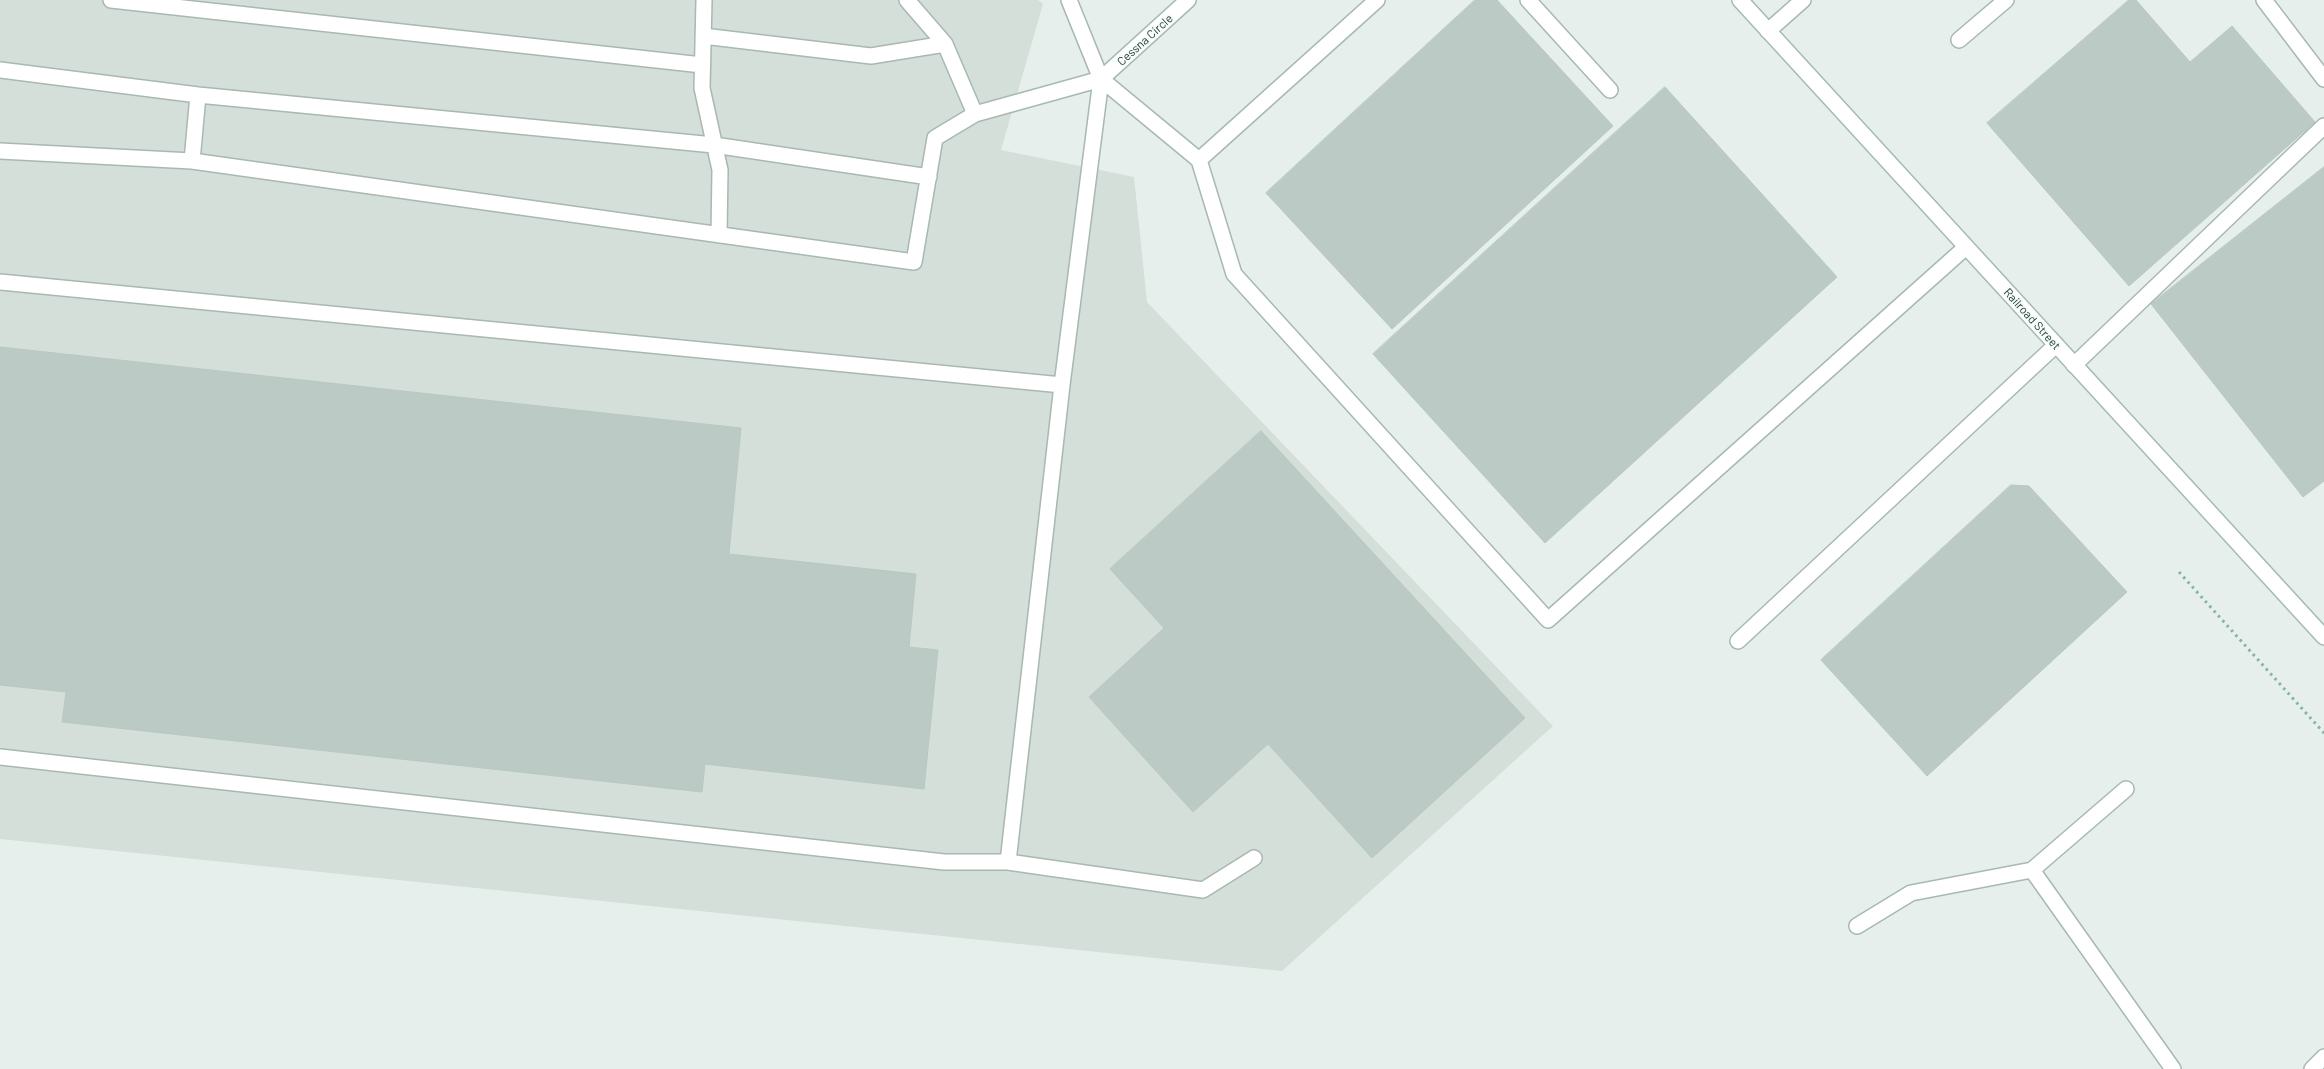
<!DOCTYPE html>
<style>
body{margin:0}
canvas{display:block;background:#e6efeb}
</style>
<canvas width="2324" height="1069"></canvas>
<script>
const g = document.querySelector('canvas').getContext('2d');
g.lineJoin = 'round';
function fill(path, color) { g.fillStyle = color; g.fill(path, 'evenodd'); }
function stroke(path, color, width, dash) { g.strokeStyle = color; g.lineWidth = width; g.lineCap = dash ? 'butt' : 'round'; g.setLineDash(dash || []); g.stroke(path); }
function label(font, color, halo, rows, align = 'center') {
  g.font = font + ' Barlow,sans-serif'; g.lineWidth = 4; g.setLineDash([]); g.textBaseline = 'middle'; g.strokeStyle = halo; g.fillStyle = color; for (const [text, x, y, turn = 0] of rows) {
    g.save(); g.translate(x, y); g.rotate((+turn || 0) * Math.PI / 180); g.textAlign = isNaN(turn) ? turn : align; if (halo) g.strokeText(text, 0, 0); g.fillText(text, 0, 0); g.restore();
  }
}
fill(new Path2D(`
 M0 0H1038L1043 4 1001 150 1134 177 1147 302 1553 726 1282 971 0 839Z`), '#d4dfda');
const building = new Path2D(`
 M1475 0H1497L1613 126 1392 329 1266 193Z
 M2129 0H2136L2190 62 2232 26 2315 122 2129 286 1987 123Z
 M1665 87 1837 277 1545 543 1373 354Z
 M2324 167V481L2303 497 2151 304Z
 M0 347 741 428 729 554 916 574 909 647 938 650 924 789 705 764 702 792 62 722 66 692 0 685Z
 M1261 431 1525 718 1372 858 1268 744 1193 812 1089 697 1164 628 1110 569Z
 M2011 485 2029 486 2127 592 1927 776 1821 660Z`);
fill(building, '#bbcac4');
stroke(building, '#b8c9c2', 1);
const lane = new Path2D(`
 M111 0 702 65
 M704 0 702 88 720 170 719 235
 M907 0 945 44 975 114
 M1069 0 1101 79 1199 160 1234 274 1548 620 1966 247
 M1528 0 1610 90
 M2264 0 2324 79
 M703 36 871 56 945 44
 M1959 40 2006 0
 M0 70 198 95 192 161 914 262 935 138 975 114 1101 79
 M198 95 714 145 929 177
 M0 151 192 161
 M1199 160 1377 0
 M0 282 1062 385
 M2074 365 2324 126
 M1738 641 2056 345
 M0 757 944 862H1008L1062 385 1101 79
 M2126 789 2032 870 2173 1069
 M1008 862 1203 890 1254 858
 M1857 926 1911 893 2032 870
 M2312 1069 2324 1057`);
const street = new Path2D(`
 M1768 31 1803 0
 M1101 79 1188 0`);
const secondary = new Path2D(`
 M1740 0 2324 637`);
stroke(lane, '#a8b8b2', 18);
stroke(street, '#a8b8b2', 18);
stroke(secondary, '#a4bbb3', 18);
stroke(new Path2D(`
 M2179 572 2324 733`), '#86b3a5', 3, [2.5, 4]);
stroke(lane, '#fff', 15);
stroke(street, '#fff', 15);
stroke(secondary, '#fff', 15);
label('12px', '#24423a', '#f7fbf9', [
 ["Cessna Circle",1145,40,-42],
 ["Railroad Street",2032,319,48]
]);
</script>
